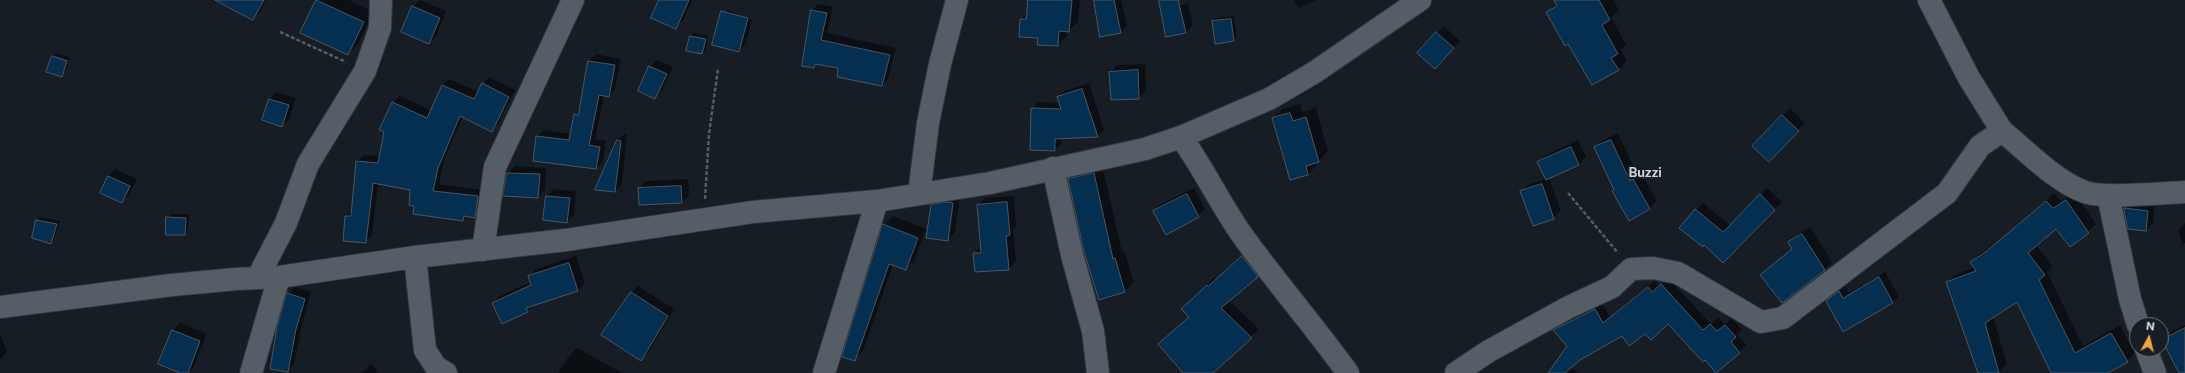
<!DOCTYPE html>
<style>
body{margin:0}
#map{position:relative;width:2185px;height:373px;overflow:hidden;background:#161d24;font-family:"Public Sans",sans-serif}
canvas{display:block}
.north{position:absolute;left:2129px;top:317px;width:40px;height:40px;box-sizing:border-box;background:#161d24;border:1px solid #686e74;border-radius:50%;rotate:7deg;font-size:11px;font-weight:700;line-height:16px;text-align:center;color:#e3e8ed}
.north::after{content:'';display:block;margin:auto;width:14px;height:18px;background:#f3a442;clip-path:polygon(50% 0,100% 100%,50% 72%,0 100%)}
</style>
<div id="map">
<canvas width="2185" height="373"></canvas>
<div class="north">N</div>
</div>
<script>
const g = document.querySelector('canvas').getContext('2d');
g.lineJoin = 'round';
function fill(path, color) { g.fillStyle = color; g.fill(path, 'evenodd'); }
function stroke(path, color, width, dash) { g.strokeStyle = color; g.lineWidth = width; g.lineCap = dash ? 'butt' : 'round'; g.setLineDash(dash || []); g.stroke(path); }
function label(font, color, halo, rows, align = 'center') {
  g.font = font + ' "Public Sans",sans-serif'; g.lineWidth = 4; g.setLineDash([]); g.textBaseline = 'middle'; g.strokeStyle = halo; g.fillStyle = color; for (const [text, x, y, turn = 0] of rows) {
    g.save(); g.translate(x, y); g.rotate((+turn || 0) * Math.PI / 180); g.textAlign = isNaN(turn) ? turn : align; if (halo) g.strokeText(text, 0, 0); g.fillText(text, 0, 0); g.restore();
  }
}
fill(new Path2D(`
 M227 0H266L260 12 253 19Z
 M317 0H349L373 12 358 44 348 54 301 32Z
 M420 0 446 11 436 36 429 43 413 7Z
 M660 0H692L683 20 676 27Z
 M1029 0H1080L1078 22 1068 31 1067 36 1058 45 1038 44 1039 37 1021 19 1028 12Z
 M1094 0H1121L1127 26 1120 32 1101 36Z
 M1294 0H1316L1299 8Z
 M1555 0H1613L1619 10 1611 18 1626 44 1621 50 1627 61 1618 70 1569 42 1547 12 1556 4Z
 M818 4 833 7 827 33 896 48 888 79 882 85 840 67 818 64 814 67 812 10Z
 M1188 4 1193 25 1186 32 1169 7Z
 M728 10 752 20 746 43 739 51 721 17Z
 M1234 16 1237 36 1233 40 1213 22 1216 18Z
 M1444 26 1460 41 1442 61 1437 33Z
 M694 33 708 36 706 50 702 53 690 36Z
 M56 53 70 57 69 60 53 55Z
 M596 54 621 59 615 89 609 96 604 95 595 139 606 141 603 161 596 168 537 137 544 130 571 134 575 115 580 109 589 61Z
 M52 56 68 62 65 73 61 76Z
 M657 60 673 67 662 90 655 97 650 67Z
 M1145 64 1146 91 1139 98 1110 72 1117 65Z
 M489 77 515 90 498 124 492 130 463 116 444 160 439 184 484 190 481 210 475 217 467 216 463 220 415 205 412 190 378 183 372 235 365 242 346 216 352 211 357 161 364 155 380 156 393 103 400 96 432 111 442 86 449 79 479 92Z
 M1089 83 1104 130 1098 136 1061 138V144L1054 150 1032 109 1038 102 1060 103 1058 97 1065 91Z
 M277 92 296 98 289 119 282 126 264 120 270 99Z
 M1300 104 1302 112 1316 108 1328 151 1317 162 1318 164 1308 174 1273 118 1283 109Z
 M1790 108 1805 123 1769 161 1753 146Z
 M625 133 627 134 622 184 615 191 597 189 618 140Z
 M1618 133 1637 174 1641 173 1657 201 1650 208 1629 220 1595 148 1602 141Z
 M1578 140 1586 157 1579 164 1549 178 1561 211 1553 218 1522 191 1529 184 1546 179 1539 162 1546 155Z
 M1102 165 1122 251 1124 250 1134 282 1125 291 1100 298 1069 179 1078 170Z
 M515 166 546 168 545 190 538 197 508 173Z
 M115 169 137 179 129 195 122 202 101 192 108 176Z
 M688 179 689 195 682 202 639 188 646 181Z
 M1194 188 1205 209 1198 216 1154 211 1161 204Z
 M1767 188 1782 202 1723 261 1696 210 1703 203 1731 226Z
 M554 189 576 191 574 215 567 222 547 196Z
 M2074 192 2096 224 2088 232 2056 228 2036 245 2052 266 2047 272 2083 346 2120 325 2135 353 2127 361 2106 373H2051L2017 301 1993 317 2007 364 1999 372 1979 373 1947 283 1955 275 1975 267 1971 262 1979 254 1996 244 2054 193 2061 201Z
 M960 196 955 232 948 240 931 206 939 198Z
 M1014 196 1016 227 1013 230 1016 261 1009 269 974 254 981 247 978 205 985 198Z
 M2132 202 2155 204 2153 223 2146 230 2125 209Z
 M171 214H189L188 230 185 234 167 218Z
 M893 216 926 229 914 261 905 269 893 265 863 351 854 360 884 225Z
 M40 217 60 221 54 239 51 243 37 221Z
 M2185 223V243L2182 244 2178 230Z
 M1810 227 1832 262 1825 269 1761 275 1793 248 1789 243 1796 236Z
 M1251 249 1265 268 1229 300 1259 329 1211 373H1185L1190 301 1215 277 1217 279Z
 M576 256 585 283 578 290 535 304 527 311 493 303 500 296 531 282 529 276 536 269Z
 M1885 272 1899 296 1893 302 1843 330 1827 301 1845 286 1849 293Z
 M1668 278 1711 324 1718 317 1725 325 1732 318 1742 330 1737 335 1747 345 1717 372 1669 322 1645 332 1622 335 1579 359 1570 367 1579 373H1549L1568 346 1554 330 1561 323 1602 303 1610 317 1655 280 1660 285Z
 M638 286 674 309 648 353 641 360 631 293Z
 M295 287 311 292 303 321 294 364 287 371 288 294Z
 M180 323 207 334 193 368 188 373H182L160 364 173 330Z
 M2185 325V373H2180L2163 340 2172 331Z
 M0 333 7 352 0 359Z
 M577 348 622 373H558L568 357Z
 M371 364 379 373H361Z`), '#0007');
const building = new Path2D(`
 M215 0H264L253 20Z
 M316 0 364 22 348 55 300 33Z
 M659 0H689L676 29 651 18Z
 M1028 0H1072L1069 32 1059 31 1058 46 1037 45 1038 38 1019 37 1020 19H1026Z
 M1094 0H1114L1121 33 1100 37Z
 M1159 0H1178L1186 33 1166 37Z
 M1554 0H1599L1610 20 1602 25 1618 54 1611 58 1619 70 1592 85 1568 44 1565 46 1546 12 1557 6Z
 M412 6 440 18 429 44 401 32Z
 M811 10 827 13 821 40 890 55 882 86 837 77 838 68 815 64 814 68 802 66Z
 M721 11 748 18 739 52 712 45Z
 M1231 19 1234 41 1215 44 1212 21Z
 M1436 32 1454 48 1435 69 1417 53Z
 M690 36 706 39 702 54 686 51Z
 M52 56 67 61 62 77 46 72Z
 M588 61 615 65 609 97 599 95 589 145 600 147 596 169 533 161 536 136 569 140 574 114 578 115Z
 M649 66 667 74 655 99 638 91Z
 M1138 70 1139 99 1111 100 1109 72Z
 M482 83 509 97 492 132 460 116 438 168 433 191 478 196 475 218 464 216 463 221 413 214 414 206 409 205 410 190 373 183 366 243 343 241 345 216H351L356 161 378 163 384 132 379 130 392 102 427 118 442 85 474 99Z
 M1082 89 1098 137 1055 139V151L1030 150 1031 108 1061 109 1057 97Z
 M269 99 289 105 282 127 262 120Z
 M1290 113 1293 121 1306 117 1319 162 1306 166 1308 175 1290 180 1272 118Z
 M1782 115 1799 131 1769 162 1752 146Z
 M617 140 621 141 615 192 595 190Z
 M1611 140 1630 181 1633 179 1650 209 1629 221 1612 191 1614 190 1594 147Z
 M1571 147 1579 165 1546 180 1537 162Z
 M507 173 540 174 538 198 503 196Z
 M1094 173 1113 259 1115 258 1125 292 1099 300 1084 252 1068 179Z
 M108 176 130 186 122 203 100 193Z
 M1542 184 1554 219 1533 226 1520 191Z
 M681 186 682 203 639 205 638 188Z
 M1187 194 1199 217 1166 235 1153 211Z
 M1760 194 1775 210 1723 263 1704 245 1703 247 1679 228 1695 209 1723 232Z
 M546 196 570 198 567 223 543 220Z
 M2066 200 2089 233 2070 247 2056 229 2028 253 2045 275 2039 280 2075 353 2111 333 2128 362 2108 373H2051L2017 302 1985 323 1999 373H1978L1946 282 1976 271 1970 262 1987 251 2046 201 2053 208Z
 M948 202 953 203 948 241 926 238 931 205Z
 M1007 202 1010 235 1006 236 1009 270 975 272 973 253H981L977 205Z
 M2124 208 2148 211 2146 231 2128 229Z
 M166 217 186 218 185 235H166Z
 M36 220 57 224 51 244 32 238Z
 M883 224 918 238 906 270 889 264 855 361 842 357Z
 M1802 234 1825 270 1782 303 1760 275 1792 249 1788 242Z
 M1242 256 1258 277 1221 308 1252 338 1213 373H1183L1158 344 1189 317 1181 309 1207 285 1208 286Z
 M569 263 578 291 526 308 528 312 502 324 492 303 531 285 528 276Z
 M1879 277 1893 303 1843 332 1826 301 1839 291 1843 298Z
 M1661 284 1703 330 1710 324 1717 331 1725 325 1736 337 1731 342 1740 353 1716 373 1705 360 1703 362 1668 324 1651 340 1645 334 1629 346 1622 336 1580 360 1565 373H1548L1567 346 1553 330 1595 309 1603 323 1648 287 1652 292Z
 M631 292 668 316 641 361 601 335Z
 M287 293 305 299 296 329 288 372 270 369 277 327Z
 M2185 328V373H2179L2162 340Z
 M172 330 200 341 188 373H180L158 364Z`);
fill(building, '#052f50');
stroke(building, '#4d555d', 1);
const street = new Path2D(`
 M1929 0 1969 78 2002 131
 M1181 137C1204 169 1220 204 1242 235 1276 282 1314 326 1348 373
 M1053 168 1072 255 1093 331 1098 373
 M919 194 928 123 940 64 957 0
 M2108 195 2130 299 2138 325
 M483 250 495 167 573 0
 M415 257 425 350 436 367 446 373
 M258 277 286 223 308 164 365 71 380 28 381 0
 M0 307 172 285 236 279 279 277 415 257 566 240 753 212 877 201 990 183 1145 149 1181 137 1269 99 1315 72 1420 0
 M2146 349 2155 373
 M251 373 279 277
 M824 373 877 201
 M1456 373 1489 351 1569 307 1612 287 1631 269 1653 268 1678 273 1761 322 1783 318 1947 193 1980 146 2002 131C2026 150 2056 182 2085 192 2103 199 2162 193 2185 192`);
stroke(street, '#34383e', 24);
stroke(new Path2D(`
 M280 32 346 62
 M1568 193 1618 253
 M705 199 709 134 718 69`), '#565c63', 2.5, [4, 2]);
stroke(street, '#555d66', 22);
label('bold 13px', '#cbd5de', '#161d24', [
 ["Buzzi",1645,173]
]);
</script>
